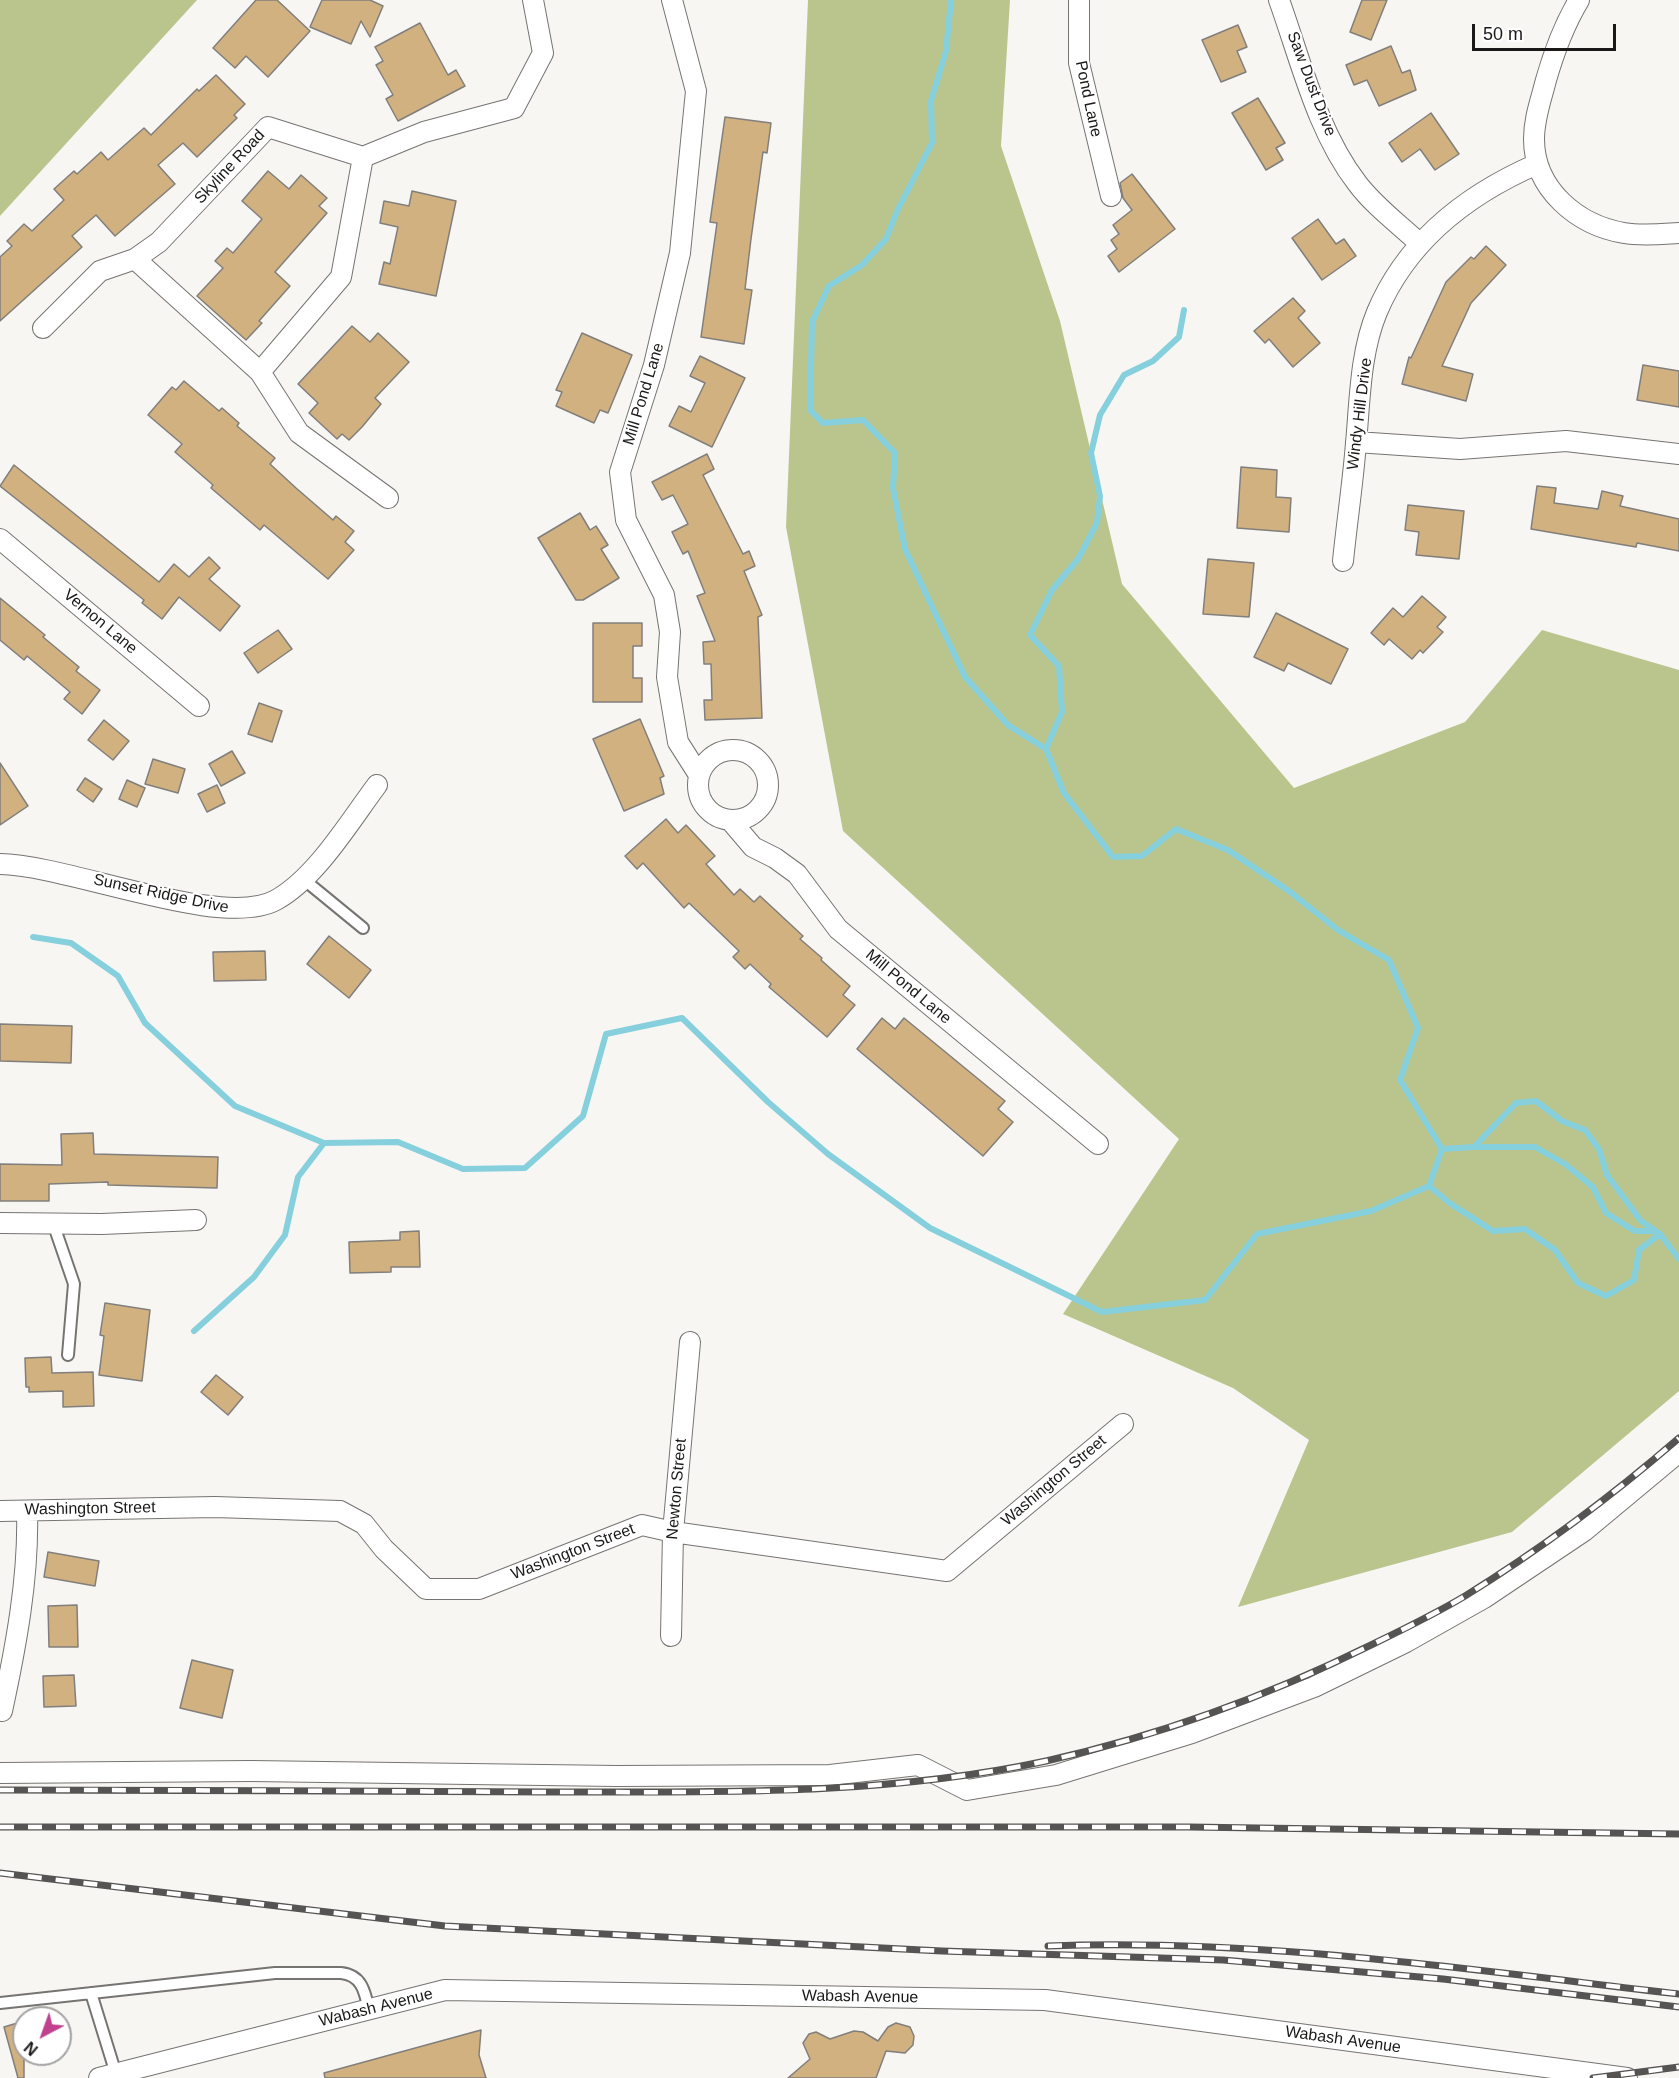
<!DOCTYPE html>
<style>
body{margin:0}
#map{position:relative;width:1679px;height:2078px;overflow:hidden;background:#f8f6f3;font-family:Helvetica,sans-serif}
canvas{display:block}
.north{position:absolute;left:12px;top:2006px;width:60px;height:60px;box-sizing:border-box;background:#fff;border:2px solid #a3a3a3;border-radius:50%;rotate:221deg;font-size:16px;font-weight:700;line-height:24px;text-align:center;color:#1a1918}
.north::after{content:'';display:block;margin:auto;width:21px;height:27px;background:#c0428f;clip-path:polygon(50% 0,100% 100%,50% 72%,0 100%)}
.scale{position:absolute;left:1472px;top:24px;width:144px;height:27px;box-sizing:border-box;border:3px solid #1a1918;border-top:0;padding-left:8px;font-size:18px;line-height:21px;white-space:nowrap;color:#1a1918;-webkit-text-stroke:4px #fff;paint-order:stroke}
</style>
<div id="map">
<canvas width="1679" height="2078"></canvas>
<div class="north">N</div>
<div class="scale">50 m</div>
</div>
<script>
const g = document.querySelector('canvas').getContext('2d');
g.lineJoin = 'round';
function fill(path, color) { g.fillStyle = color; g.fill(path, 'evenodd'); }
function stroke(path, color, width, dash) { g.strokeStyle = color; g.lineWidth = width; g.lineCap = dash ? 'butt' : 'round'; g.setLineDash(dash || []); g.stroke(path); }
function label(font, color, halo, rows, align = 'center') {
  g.font = font + ' Helvetica,sans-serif'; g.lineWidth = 4.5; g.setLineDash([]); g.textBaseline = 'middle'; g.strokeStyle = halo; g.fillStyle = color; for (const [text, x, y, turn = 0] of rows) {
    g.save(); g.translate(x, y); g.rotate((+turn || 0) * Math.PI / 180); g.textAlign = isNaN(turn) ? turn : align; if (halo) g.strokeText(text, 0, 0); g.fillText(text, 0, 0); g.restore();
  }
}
fill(new Path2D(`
 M0 0H197L0 216Z
 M808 0H1010L1001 146 1060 321 1122 584 1294 788 1465 722 1542 630 1679 670V1391L1512 1532 1238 1607 1309 1440 1233 1388 1063 1314 1179 1139 843 831 786 527Z`), '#bac58d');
stroke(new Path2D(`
 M951 0 946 51 931 101 932 143 898 209 886 239 862 265 829 286 812 322 810 410 823 423 863 420 895 453 893 488 905 549 965 677 1008 725 1046 749 1064 793 1113 857 1142 856 1176 829 1228 850 1289 891 1338 930 1389 960 1418 1028 1400 1080 1442 1149 1429 1186 1451 1204 1493 1231 1525 1229 1555 1250 1578 1283 1606 1296 1634 1280 1639 1250 1660 1234 1679 1259
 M1046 749 1062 712 1059 666 1030 635 1052 590 1078 559 1097 523 1100 496 1091 453 1100 415 1124 375 1153 361 1179 337 1184 310
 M33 937 71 943 118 976 145 1023 235 1106 324 1143
 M1474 1147H1535L1565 1164 1593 1187 1606 1213 1635 1231H1655
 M1442 1149 1474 1147 1516 1103 1536 1101 1562 1121 1585 1130 1599 1149 1607 1175 1641 1221 1660 1234
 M194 1331 254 1277 285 1235 298 1177 324 1143 398 1142 463 1169 525 1168 583 1116 606 1034 682 1018 768 1102 828 1154 930 1228 1102 1312 1205 1300 1257 1234 1371 1211 1429 1186`), '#86d0dd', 6);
const building = new Path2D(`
 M256 0H277L310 31 268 77 246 56 235 68 213 48Z
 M322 0H370L383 6 370 37 361 21 351 44 310 27Z
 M1362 0H1387L1371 40 1350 32Z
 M420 23 448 75 456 70 465 86 398 121 386 99 393 95 376 65 383 61 375 47Z
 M1238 25 1247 47 1237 51 1246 72 1221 82 1202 40Z
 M1391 46 1402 73 1410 70 1416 90 1379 106 1367 80 1354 85 1346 65Z
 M216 75 245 104 234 115 237 118 197 157 183 143 158 165 175 184 115 236 96 215 72 236 82 247 0 321V257L12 246 7 241 24 224 32 231 64 200 54 189 74 171 77 174 101 152 108 160 144 128 151 135 197 89 199 91Z
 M1258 98 1285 143 1276 148 1283 160 1266 170 1232 113Z
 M1431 113 1459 154 1435 170 1420 149 1402 162 1389 143Z
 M725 117 771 123 767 153 763 152 751 239 745 289 752 290 744 344 701 337 717 223 710 222Z
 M268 171 289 189 301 175 327 198 319 206 327 213 275 272 290 286 259 321 262 323 246 340 197 296 223 268 215 261 227 248 233 253 262 219 242 201Z
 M1132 174 1175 229 1119 272 1108 256 1117 249 1111 240 1119 234 1113 225 1132 210 1123 198 1120 183Z
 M412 191 456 201 436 296 379 284 384 262 390 264 398 227 380 223 384 201 409 206Z
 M1318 219 1336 244 1344 239 1356 256 1322 280 1292 238Z
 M1486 246 1506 265 1471 303 1442 366 1473 374 1466 401 1402 384 1409 357 1411 358 1446 282 1471 257 1474 259Z
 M1293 298 1305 311 1298 318 1320 343 1293 367 1269 339 1265 343 1254 331Z
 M352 326 370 342 378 333 409 362 375 398 381 404 362 427 349 440 342 434 337 439 309 413 318 403 298 384Z
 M582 333 632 355 608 413 600 410 594 423 556 406 562 392 556 390Z
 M700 356 745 378 712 447 669 426 679 406 691 412 705 383 690 376Z
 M1643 365 1679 371V407L1637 400Z
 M184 381 219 411 222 408 239 423 237 426 275 458 270 464 296 488 333 520 336 516 354 531 345 542 354 550 328 579 264 525 260 530 211 488 213 485 175 452 182 444 148 415 172 387 176 390Z
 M707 454 714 469 703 475 743 554 749 551 755 566 744 571 762 615 758 617 762 718 705 720 704 700H712L711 664H704L703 642 715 641 697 596 705 593 688 551 683 554 672 532 688 524 673 495 662 500 652 482Z
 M14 465 159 582 174 564 189 577 209 557 220 568 209 579 240 606 220 631 179 597 162 619 142 603 144 600 0 486Z
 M1241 467 1277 470 1276 497 1291 498 1289 532 1237 528Z
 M1537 486 1556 488 1554 503 1598 509 1602 491 1623 496 1620 506 1679 519V551L1637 543 1636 547 1531 529Z
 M1408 505 1464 511 1459 559 1416 555 1419 532 1405 530Z
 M580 513 590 530 596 526 608 545 601 549 619 578 583 600H576L538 538Z
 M1208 559 1254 563 1249 617 1203 614Z
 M1422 596 1446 617 1437 627 1443 632 1423 653 1420 650 1412 659 1389 639 1384 645 1371 633 1393 608 1403 617Z
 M0 598 45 635 43 637 79 667 76 671 100 690 82 714 64 699 70 692 27 656 24 660 0 640Z
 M1276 613 1348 649 1331 684 1288 663 1284 671 1254 657Z
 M593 623H642V646H633V678H642V702H593Z
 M278 630 292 649 258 673 244 653Z
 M259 703 282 711 272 742 248 734Z
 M640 719 664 776 660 778 664 794 624 811 593 739Z
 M104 720 129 741 113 760 88 740Z
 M232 751 245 773 221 786 209 764Z
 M153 759 185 769 178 793 145 784Z
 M0 763 28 806 0 825Z
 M85 778 102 789 93 802 77 790Z
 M127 780 145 788 137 807 119 799Z
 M217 785 225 803 207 812 198 794Z
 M666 819 678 833 686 825 715 856 706 864 734 895 740 889 754 902 760 896 803 936 800 939 822 958 821 960 850 986 843 995 855 1005 827 1037 769 987 771 984 750 964 745 969 733 957 739 951 689 903 684 908 643 863 637 869 625 856Z
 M329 936 371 970 349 998 307 964Z
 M265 951 266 980 214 981 213 952Z
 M882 1018 895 1029 904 1018 1005 1101 998 1109 1013 1122 983 1156 857 1049Z
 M0 1024 72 1026 71 1063 0 1061Z
 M93 1133 94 1154 218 1157 217 1188 108 1185V1182L49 1184V1201H0V1164L62 1165 61 1134Z
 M419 1231 420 1267H391V1272L350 1273 349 1242 400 1240V1232Z
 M105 1303 150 1310 142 1381 99 1375 104 1336 100 1335Z
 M51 1357 52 1373 93 1372 94 1406 63 1407V1391L29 1392V1387H26L25 1358Z
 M216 1375 243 1397 228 1415 201 1392Z
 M48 1552 99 1561 95 1586 44 1577Z
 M77 1605 78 1647H49L48 1606Z
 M192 1660 233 1670 222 1718 180 1708Z
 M74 1675 76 1706 44 1707 43 1676Z
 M24 2021V2078H18L4 2027Z
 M896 2023 910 2027 914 2036 913 2045 905 2053 886 2051 876 2078H788L810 2059 803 2043 809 2034 816 2032 830 2039 854 2031 863 2032 878 2041 888 2027Z
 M481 2030 479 2055 486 2078H325L324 2073Z`);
fill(building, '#d2b180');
stroke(building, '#817f7c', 1.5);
const service = new Path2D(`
 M302 878 363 928
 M53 1223 74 1284 68 1355
 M91 1993 116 2074
 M0 2003 275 1973H341C362 1975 365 1992 369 2010`);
const minor = new Path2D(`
 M672 0 696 91 680 253 654 365 620 472 626 520 664 595 670 632 667 677 678 742 699 775
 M1079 0V63L1111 196
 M1279 0C1301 61 1317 131 1357 183 1374 206 1399 224 1420 244
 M1579 0C1564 25 1554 52 1546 80 1541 100 1534 118 1534 139 1534 189 1577 225 1624 233 1642 236 1661 234 1679 233
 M135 259 260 372 299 433 388 498
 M43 328 100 271 135 259 159 242 268 127 363 157 424 132 514 108 543 53 533 0
 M260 372 341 277 363 157
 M1356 442 1460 449 1566 441 1679 454
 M0 539 199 706
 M1343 561C1347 521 1353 482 1356 443 1360 400 1360 353 1377 312 1407 241 1468 194 1537 164
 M698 785a35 35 0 1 1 70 0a35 35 0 1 1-70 0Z
 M730 820 753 847 775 858 797 874 838 929 1098 1144
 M0 864C69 865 222 930 276 900 316 878 350 821 377 785
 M0 1223 102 1224 196 1220
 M0 1511 215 1507 340 1511 364 1524 384 1549 426 1589H479L642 1525 673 1532 947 1571 1123 1424
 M671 1636 673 1532 690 1342
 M2 1711C16 1646 29 1577 27 1511
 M0 1773 251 1771 616 1776 830 1775 918 1765 967 1790 1056 1775 1192 1733 1314 1687 1406 1642 1484 1598 1584 1531 1679 1452
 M99 2078 445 1990 1045 2000 1627 2078`);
stroke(service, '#767471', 14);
stroke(minor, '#767471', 22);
stroke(service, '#fff', 10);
stroke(minor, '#fff', 20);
const rail = new Path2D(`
 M0 1790C183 1790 367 1791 550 1792 715 1792 884 1796 1046 1761 1158 1736 1268 1696 1371 1645 1402 1630 1435 1614 1465 1596 1541 1549 1612 1496 1679 1438
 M0 1827H1189L1679 1834
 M0 1873 445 1926 942 1951 1223 1960 1443 1979 1679 2007
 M1048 1946C1259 1938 1471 1970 1679 1994
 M1593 2078 1679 2067`);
stroke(rail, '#565453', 7);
stroke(rail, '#fff', 4.5, [14]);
label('16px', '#1a1918', '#fff', [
 ["Saw Dust Drive",1311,84,69],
 ["Pond Lane",1088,99,78],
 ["Skyline Road",230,167,-47],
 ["Mill Pond Lane",644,394,-73],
 ["Windy Hill Drive",1360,414,-83],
 ["Vernon Lane",100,622,40],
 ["Sunset Ridge Drive",161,894,12],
 ["Mill Pond Lane",908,987,40],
 ["Washington Street",1054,1481,-40],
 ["Newton Street",677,1489,-85],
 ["Washington Street",90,1509,-1],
 ["Washington Street",573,1552,-21],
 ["Wabash Avenue",860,1997,1],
 ["Wabash Avenue",376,2008,-14],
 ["Wabash Avenue",1343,2040,8]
]);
</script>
